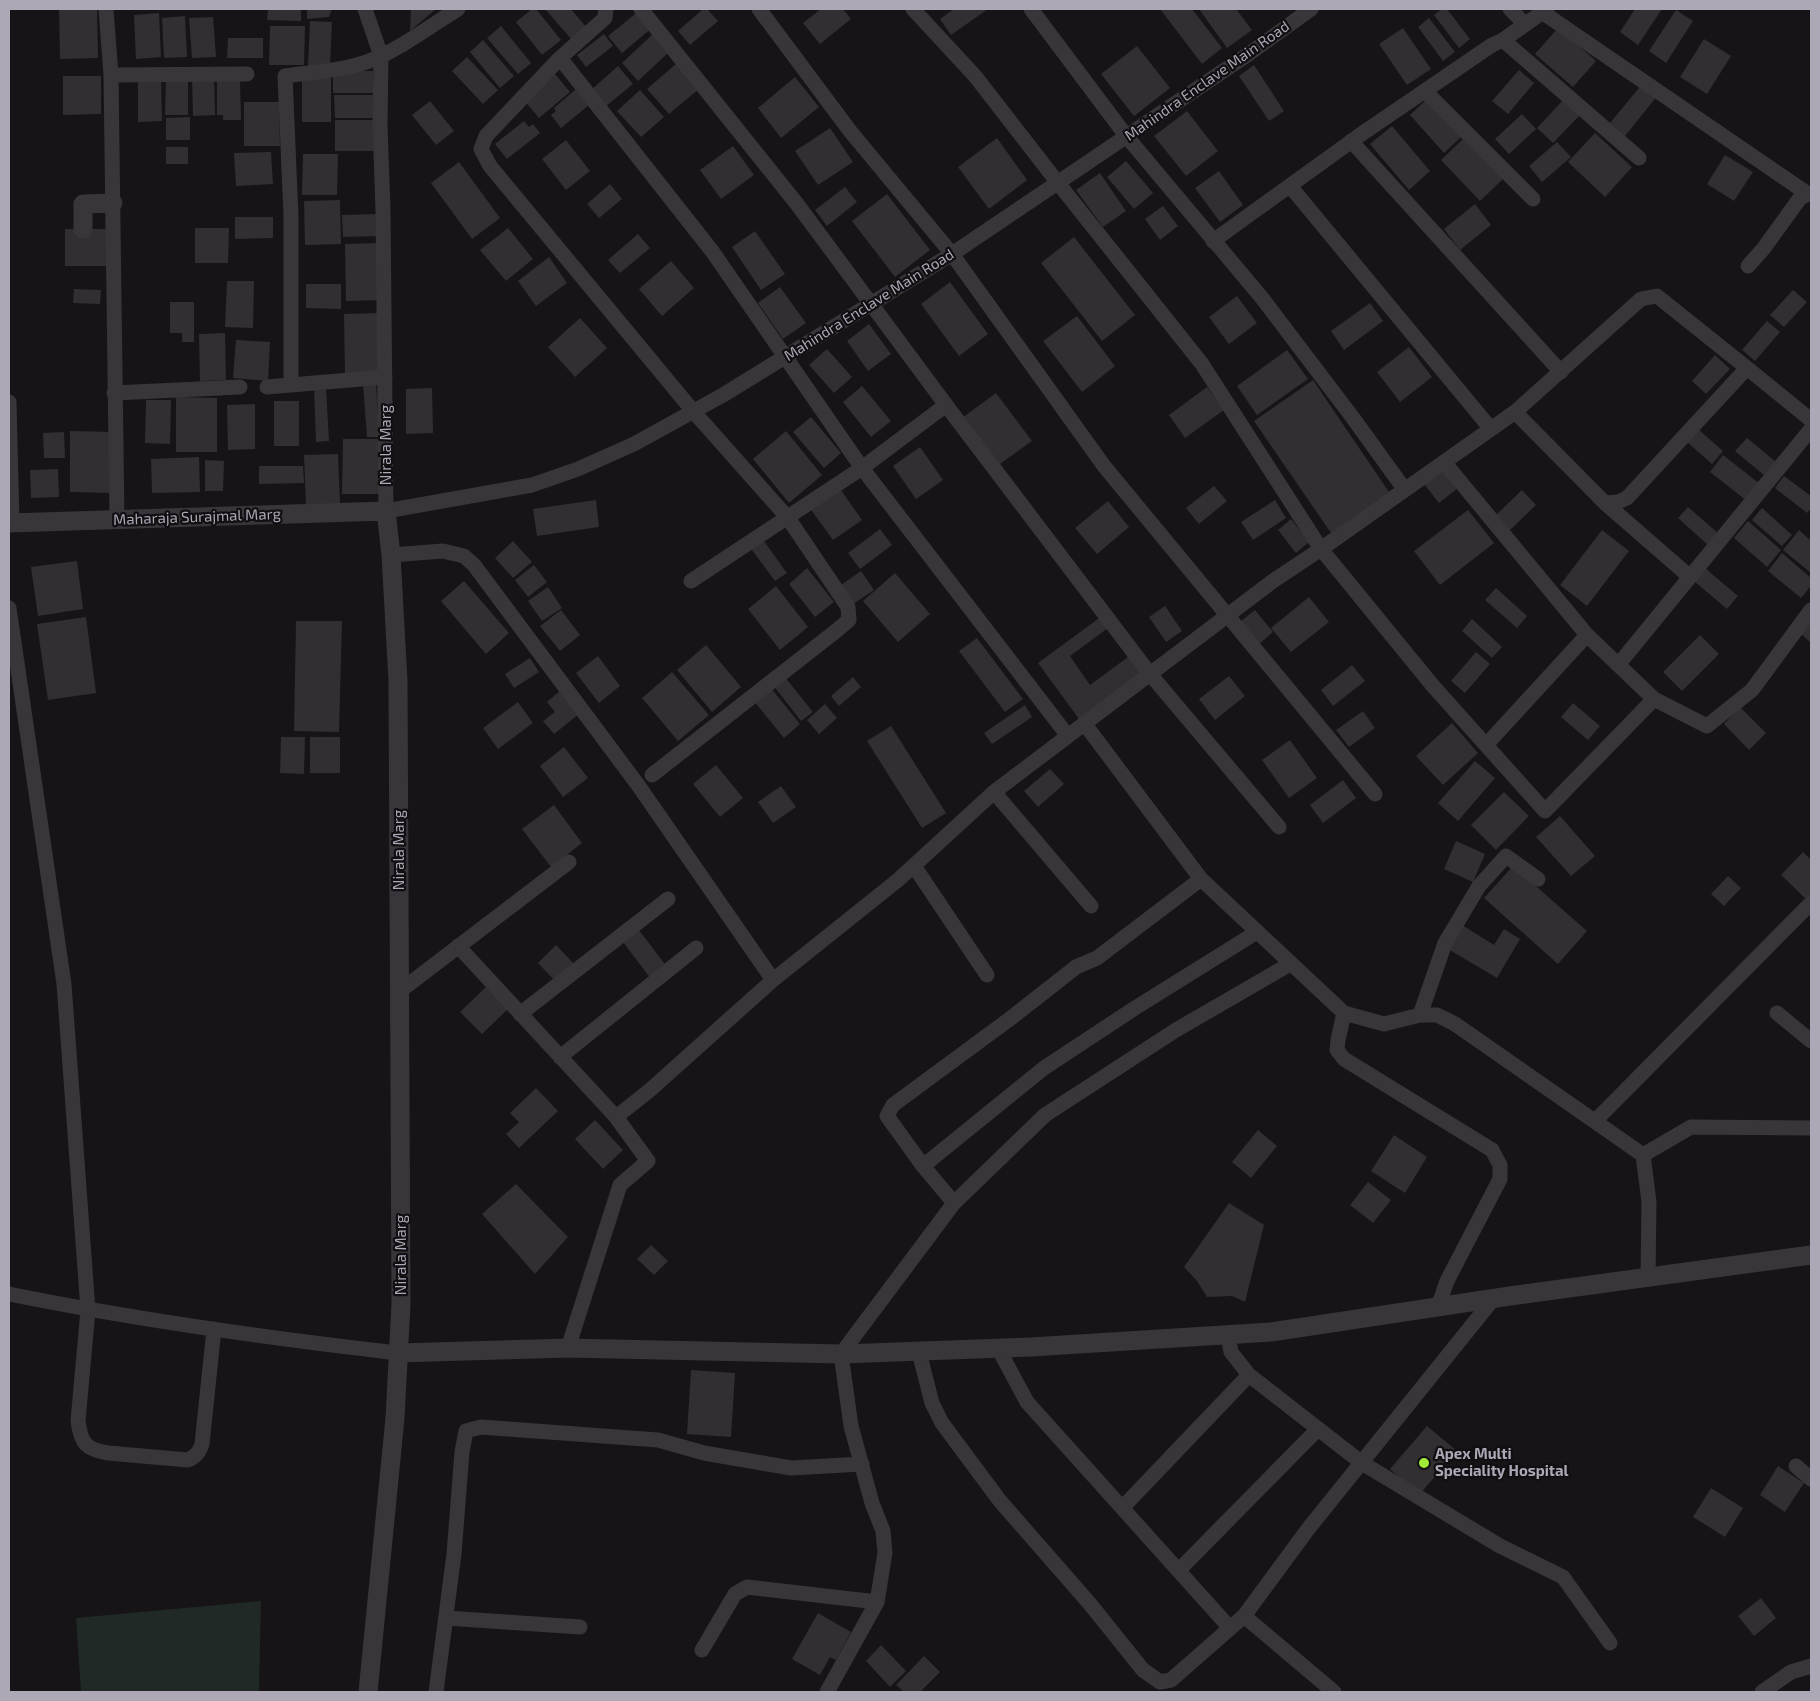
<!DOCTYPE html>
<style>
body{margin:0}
#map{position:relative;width:1820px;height:1701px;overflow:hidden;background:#161416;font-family:"Exo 2",sans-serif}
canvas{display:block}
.frame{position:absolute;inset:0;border:10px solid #ada7b6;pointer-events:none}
</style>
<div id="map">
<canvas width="1820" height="1701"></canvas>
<div class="frame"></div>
</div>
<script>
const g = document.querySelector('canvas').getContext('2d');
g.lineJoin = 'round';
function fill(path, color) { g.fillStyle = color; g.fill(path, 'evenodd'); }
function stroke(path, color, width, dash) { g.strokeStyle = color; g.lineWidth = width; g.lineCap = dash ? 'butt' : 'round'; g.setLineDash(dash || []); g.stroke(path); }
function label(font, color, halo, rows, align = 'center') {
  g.font = font + ' "Exo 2",sans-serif'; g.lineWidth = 4.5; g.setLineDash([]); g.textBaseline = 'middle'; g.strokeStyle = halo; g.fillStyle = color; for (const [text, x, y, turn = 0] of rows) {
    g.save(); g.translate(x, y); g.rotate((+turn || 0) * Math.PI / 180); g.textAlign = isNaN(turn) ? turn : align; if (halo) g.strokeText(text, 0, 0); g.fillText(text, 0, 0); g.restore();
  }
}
fill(new Path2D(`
 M261 1601 259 1692H81L76 1618Z`), '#212927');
fill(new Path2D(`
 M59 9H97L98 58 60 59Z
 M268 9H301V21L267 20Z
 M307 9H332L329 17 307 19Z
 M411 9H436L410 31Z
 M532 9H536L561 40 542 55 516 22Z
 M545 9H571L587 28 573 41Z
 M703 9H707L718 21 690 45 678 31Z
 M821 9H843L851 19 820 44 803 23Z
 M954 9H988L951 35 940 19Z
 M1160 9H1192L1222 48 1202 64Z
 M1199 9H1236L1252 30 1227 48Z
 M1442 9H1447L1470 39 1459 48 1434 15Z
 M1635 9H1662L1638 45 1620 32Z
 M640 10 653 27 622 53 608 36Z
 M1676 10 1693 21 1666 63 1649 51Z
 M159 13 161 57 136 59 134 15Z
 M185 16 187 57 164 58 162 18Z
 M213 17 216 57 192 58 189 18Z
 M1429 18 1455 52 1443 61 1418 27Z
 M310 21 332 22 330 67 308 66Z
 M270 26H305L304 65H269Z
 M501 26 531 63 518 74 487 38Z
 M1403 28 1431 69 1407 85 1379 44Z
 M1558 28 1596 61 1573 87 1535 54Z
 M604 34 613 46 586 67 577 55Z
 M653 34 669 52 638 81 622 63Z
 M228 38H263V58H227Z
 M1704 39 1731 56 1707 94 1680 77Z
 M483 40 514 76 500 88 470 52Z
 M1137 46 1170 88 1134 116 1101 74Z
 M467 57 498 90 483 104 452 71Z
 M677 63 699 89 669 114 647 89Z
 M1254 65 1284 111 1269 121 1239 76Z
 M618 66 633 84 605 107 591 90Z
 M1519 70 1534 83 1508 114 1492 101Z
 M333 71H373V93H333Z
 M555 74 570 92 539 118 524 100Z
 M63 76H101V114L63 115Z
 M166 76H188V115H165Z
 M214 76 215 115 193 116 192 77Z
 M138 77H161L162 121 138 122Z
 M302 77H331V122H302Z
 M795 77 819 107 781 138 758 108Z
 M217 80H240L241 120H223V115H217Z
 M1643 83 1658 95 1625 136 1610 123Z
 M576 89 589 105 561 128 551 115 556 111 554 108Z
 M640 90 664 117 641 137 617 111Z
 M334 95H376V118H335Z
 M1565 98 1581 114 1553 143 1537 128Z
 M1427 99 1461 137 1444 153 1410 115Z
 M430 101 454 131 436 145 412 115Z
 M244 102H279L280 146H244Z
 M1187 111 1218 151 1186 176 1154 136Z
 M1522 114 1536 129 1509 154 1495 139Z
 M190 117V140H166V118Z
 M335 120H376V151H335Z
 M524 121 529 127 533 124 540 133 507 159 495 144Z
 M1392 126 1430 171 1409 190 1370 144Z
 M830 128 853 162 818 185 795 151Z
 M1595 133 1632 167 1605 197 1568 162Z
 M1465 137 1504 178 1480 201 1441 160Z
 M997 138 1027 180 989 209 958 167Z
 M566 140 590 171 566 190 542 159Z
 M1557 142 1571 157 1542 182 1529 166Z
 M733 146 754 175 721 199 700 170Z
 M166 147H188V164H166Z
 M271 152 273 184 236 186 234 153Z
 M303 154H338L337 195H302Z
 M1725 155 1753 172 1734 201 1707 184Z
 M1126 161 1153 193 1134 209 1107 177Z
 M459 162 500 218 472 239 431 183Z
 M1219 171 1243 205 1220 222 1195 188Z
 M1100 173 1126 211 1103 227 1076 190Z
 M610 184 622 199 599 218 587 204Z
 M845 187 857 202 827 226 815 210Z
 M887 194 930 250 895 277 852 221Z
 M340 200 341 244 305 245 304 201Z
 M1475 204 1491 225 1460 250 1444 229Z
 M1163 206 1178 226 1160 240 1145 219Z
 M378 214 379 236 343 237 342 215Z
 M235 217H273V238L235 239Z
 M195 228H229L228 263H195Z
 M508 228 533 259 506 281 480 250Z
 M65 229H108V266H65Z
 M755 231 785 274 761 290 732 247Z
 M638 234 650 248 620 273 608 260Z
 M1074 237 1135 315 1102 341 1041 263Z
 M379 243 381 300 346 301 345 244Z
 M549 257 567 283 536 306 518 281Z
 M671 261 694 288 662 316 639 289Z
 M227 281H254L253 328 225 327Z
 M950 282 988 334 959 356 921 304Z
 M306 284H341V309L306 308Z
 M780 287 806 323 783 339 758 303Z
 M74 289 101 290 100 304 73 303Z
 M1793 290 1807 302 1784 327 1770 315Z
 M1237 296 1257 323 1229 344 1209 317Z
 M170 302H194V342H182V333H170Z
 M1370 303 1383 321 1344 350 1331 331Z
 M380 313 381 374 345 375 344 314Z
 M1077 316 1115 366 1082 392 1043 341Z
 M580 318 607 348 575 377 548 347Z
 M1767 321 1780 332 1755 361 1742 350Z
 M869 324 891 354 868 371 847 341Z
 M225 333 226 380 200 381 199 334Z
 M236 340 270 342 268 381 233 378Z
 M1409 347 1432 377 1400 402 1377 372Z
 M827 349 852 377 834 393 809 365Z
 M1287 350 1308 379 1257 415 1237 386Z
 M1715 355 1730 369 1706 394 1692 381Z
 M1313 380 1389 492 1331 533 1254 421Z
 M376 383 379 437H367L363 384Z
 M862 386 891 421 871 437 843 402Z
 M1207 387 1224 410 1185 438 1169 415Z
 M326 388 329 441 316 442 314 389Z
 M432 388 433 433 406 434V389Z
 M996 393 1032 441 997 466 962 418Z
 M176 397 217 398V452H176Z
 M146 400H171L170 444 145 443Z
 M274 401H299V446H274Z
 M255 404V449L228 450 227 405Z
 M811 417 841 453 824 468 793 432Z
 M1698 429 1723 451 1712 464 1687 442Z
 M70 431 114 432V493L70 492Z
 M786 431 822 475 789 503 753 459Z
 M64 432 65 458H44L43 433Z
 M1747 438 1776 462 1765 476 1735 451Z
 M343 439H382V494H342Z
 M920 447 943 480 916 499 893 466Z
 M338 454 340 505 306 506 304 455Z
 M1723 455 1760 484 1747 501 1710 472Z
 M199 457 200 492 152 493 151 459Z
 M205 460 224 461 223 491H205Z
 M259 466H303L304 483 259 484Z
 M58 469 59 497 31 498 30 470Z
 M1443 471 1458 488 1439 503 1424 484Z
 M1784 476 1811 496V508L1807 513 1775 488Z
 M838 486 862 520 833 540 809 507Z
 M1214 486 1227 501 1199 524 1186 508Z
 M1522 490 1536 505 1509 531 1495 516Z
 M596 500 599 527 537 536 533 509Z
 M1275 500 1286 518 1253 540 1241 522Z
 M1108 501 1129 527 1097 554 1075 528Z
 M1688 507 1719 534 1708 545 1678 518Z
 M1762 508 1792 535 1782 546 1752 520Z
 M1468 510 1494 543 1440 585 1414 551Z
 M1291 519 1309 542 1296 553 1278 530Z
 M1748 521 1781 550 1767 567 1734 538Z
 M880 529 892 545 860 569 848 553Z
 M1602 530 1629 551 1587 606 1560 585Z
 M1799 530 1811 541V573L1783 550Z
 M761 537 787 573 775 581 749 546Z
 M513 541 532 562 513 578 495 558Z
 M1782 553 1811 578V586L1801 598 1768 571Z
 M77 561 83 609 38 616 31 567Z
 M534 565 547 582 528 597 515 580Z
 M807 568 834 602 815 617 789 584Z
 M1705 568 1738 596 1727 609 1694 581Z
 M861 571 874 590 853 604 841 585Z
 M895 573 930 614 898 642 863 601Z
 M464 581 509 633 486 654 441 601Z
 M776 586 808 627 780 650 748 609Z
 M548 587 562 608 542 621 528 601Z
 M1496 588 1527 616 1517 628 1485 600Z
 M1309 597 1329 622 1291 652 1271 628Z
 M1165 606 1182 631 1166 642 1149 617Z
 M561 610 580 635 560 651 540 626Z
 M1255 610 1273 632 1258 645 1240 622Z
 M1102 616 1143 672 1079 719 1038 663ZM1108 628 1128 657 1090 685 1070 656Z
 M86 617 96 693 48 700 37 624Z
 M1811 618V643L1799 632Z
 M1472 619 1502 647 1492 658 1462 631Z
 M296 621H342L339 732 294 731Z
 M1700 635 1719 654 1682 691 1663 672Z
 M977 638 1023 699 1005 712 959 651Z
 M706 645 741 687 712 712 677 670Z
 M1476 652 1490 664 1465 693 1451 681Z
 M598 656 620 686 599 703 576 673Z
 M530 658 539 672 514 688 505 674Z
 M1352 665 1365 681 1333 706 1321 690Z
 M672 672 709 715 678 741 642 698Z
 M784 676 813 712 801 721 773 685Z
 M1229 676 1245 696 1215 720 1199 699Z
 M853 677 861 687 839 706 831 696Z
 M770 687 800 724 784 738 753 700Z
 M560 691 579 714 554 734 543 721 555 712 547 702Z
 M518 702 533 723 498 749 483 728Z
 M1573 703 1600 726 1588 740 1561 717Z
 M825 704 837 718 819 734 807 720Z
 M1025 705 1032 717 992 744 984 733Z
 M1740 707 1766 733 1749 750 1724 724Z
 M1363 711 1375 728 1349 747 1336 730Z
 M1452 723 1478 753 1443 785 1416 756Z
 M891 726 946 813 922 828 867 741Z
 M281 737H305L304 774 280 773Z
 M310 737H340V773H310Z
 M1290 740 1317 778 1289 798 1262 760Z
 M564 747 588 778 563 797 540 766Z
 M1475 761 1495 778 1458 821 1438 803Z
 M716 765 743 798 720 817 693 784Z
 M1050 769 1064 784 1038 807 1024 791Z
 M1343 780 1356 798 1323 823 1310 805Z
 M781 786 796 807 773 823 758 802Z
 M1504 792 1529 816 1496 850 1471 825Z
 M554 805 582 843 551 867 522 829Z
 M1560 816 1595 856 1571 876 1536 837Z
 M1456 841 1485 854 1473 882 1444 869Z
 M1803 852 1811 860V895L1807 900 1781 875Z
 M1513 866 1587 931 1558 964 1484 898Z
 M1728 876 1741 888 1724 906 1711 894Z
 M1462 925 1494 945 1504 929 1520 939 1497 978 1448 949Z
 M639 930 667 967 651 979 623 942Z
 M556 945 574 964 556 982 538 963Z
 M486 987 508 1009 482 1034 460 1012Z
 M536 1088 558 1111 519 1148 506 1134 519 1122 510 1113Z
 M595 1120 623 1150 603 1169 575 1139Z
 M1258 1130 1277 1146 1251 1178 1232 1162Z
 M1394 1135 1427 1157 1405 1193 1371 1171Z
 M1368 1182 1391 1200 1373 1223 1350 1205Z
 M516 1184 568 1237 535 1274 482 1214Z
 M1229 1203 1264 1225 1245 1302 1232 1296 1207 1297 1197 1281 1184 1267Z
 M651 1245 668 1261 654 1275 637 1259Z
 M691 1370 735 1373 731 1437 687 1434Z
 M1427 1426 1457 1451 1419 1495 1390 1469Z
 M1778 1466 1804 1483 1785 1512 1760 1495Z
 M1711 1488 1743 1508 1725 1537 1693 1517Z
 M1761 1598 1776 1618 1754 1636 1738 1616Z
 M818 1613 851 1632 836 1660 830 1657 820 1675 792 1659Z
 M881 1645 906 1671 890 1687 866 1661Z
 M924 1656 940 1672 920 1692H904L896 1685Z`), '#312f32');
stroke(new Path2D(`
 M106 9 111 75 117 520
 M365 9 381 56 380 125 383 210 386 511 532 485 578 469 634 444 723 395 952 254 1250 53 1311 9
 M606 9 605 18 560 58 486 136 481 149 490 166 693 411 788 518 848 607 849 620 836 631 652 775
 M641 9 797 204 946 405 1150 674 1279 827
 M759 9 850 131 952 254 1104 466 1375 794
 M913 9 975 76 1058 183 1202 364 1321 549 1433 686 1545 811 1654 699
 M1031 9 1127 137 1262 298 1353 418 1405 490
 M1510 9 1525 24
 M1542 12 1808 194
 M1503 40 1639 158
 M560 58 712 251 862 468 1068 736
 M111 75 247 74
 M1425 91 1533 199
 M1351 141 1561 372
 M1290 186 1491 429
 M1213 241 1360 135 1492 45 1503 40 1547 9
 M1748 266 1764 248 1800 198 1808 194H1811
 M291 385V216L285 76C312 72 343 71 369 61 399 50 430 26 458 9
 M267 387 385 377
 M114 393 240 387
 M9 402 12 523
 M1515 412 1605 503 1618 502 1627 498 1747 368 1811 420
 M1444 462 1587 635 1654 699 1707 726 1752 690 1811 610
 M1605 503 1690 577
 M391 555 443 551 464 556 474 565 638 785 773 980
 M691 581 862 468 946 405
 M9 608 64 984 88 1310 78 1421C81 1443 85 1449 108 1453L188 1460C196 1456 199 1453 202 1444L214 1329
 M1618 665 1811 429
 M1084 723 1201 879 1344 1013 1384 1024 1420 1015H1437L1455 1024 1643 1155 1649 1202 1648 1277
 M1486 745 1587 635
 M994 792 1091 906
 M914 866 987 975
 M458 946 616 1117
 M400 991 569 862
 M1344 1013 1338 1040 1337 1050 1344 1059 1492 1150 1500 1165V1179L1447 1281 1438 1307
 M1777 1013 1811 1041
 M520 1014 668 899
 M1420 1015 1445 943 1479 886 1506 856 1538 879
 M560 1057 696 948
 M1595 1121 1811 903
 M1643 1155 1691 1127 1811 1128
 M923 1166 1044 1068 1135 1008 1257 932
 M954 1203 923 1166 887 1116 893 1105 1011 1018 1076 967 1097 958 1201 879
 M9 1294C137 1320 267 1338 398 1353
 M1228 1335 1231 1352 1249 1375
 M568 1348 620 1185 648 1161 616 1117 650 1090 773 980 898 880 994 792 1273 581 1321 549 1515 412 1641 299 1657 296 1747 368
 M998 1348 1027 1402 1230 1628
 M919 1352 932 1403 942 1423 1000 1501 1090 1604 1143 1670 1160 1682 1171 1680 1244 1616 1308 1529 1494 1298
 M1796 1466 1811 1479
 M1123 1507 1249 1375 1362 1463 1500 1546 1563 1577 1610 1643
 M1179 1570 1318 1429
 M1244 1616 1334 1692
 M446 1618 580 1627
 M702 1650 735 1594 747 1587 877 1602
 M436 1692 454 1554 462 1452 466 1431 481 1427 658 1440 704 1453 791 1468 862 1464
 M827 1692 877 1602 885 1553 883 1531 872 1503 851 1426 841 1354 954 1203 1045 1115 1176 1030 1290 964
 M1762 1692 1791 1672 1811 1666`), '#39363b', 15);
stroke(new Path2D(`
 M83 229V204L113 203
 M9 523 386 511 391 555 398 681 401 1304 395 1418 368 1692
 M398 1353 568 1348 841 1354 1031 1347 1271 1332 1510 1296 1811 1255`), '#39363b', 19);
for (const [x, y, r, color] of [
 [1424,1463,6,"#a0eb38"]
]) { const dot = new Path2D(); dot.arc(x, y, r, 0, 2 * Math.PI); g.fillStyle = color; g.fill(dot); stroke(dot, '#110f11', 2); }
label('15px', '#ada7b6', '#110f11', [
 ["Mahindra Enclave Main Road",1207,81,-35],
 ["Mahindra Enclave Main Road",869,305,-32],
 ["Nirala Marg",386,445,-90],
 ["Maharaja Surajmal Marg",197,517,-2],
 ["Nirala Marg",399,850,-90],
 ["Nirala Marg",401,1255,-90]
]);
label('bold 15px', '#ada7b6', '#110f11', [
 ["Apex Multi",1435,1454],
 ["Speciality Hospital",1435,1471]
], 'left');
</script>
